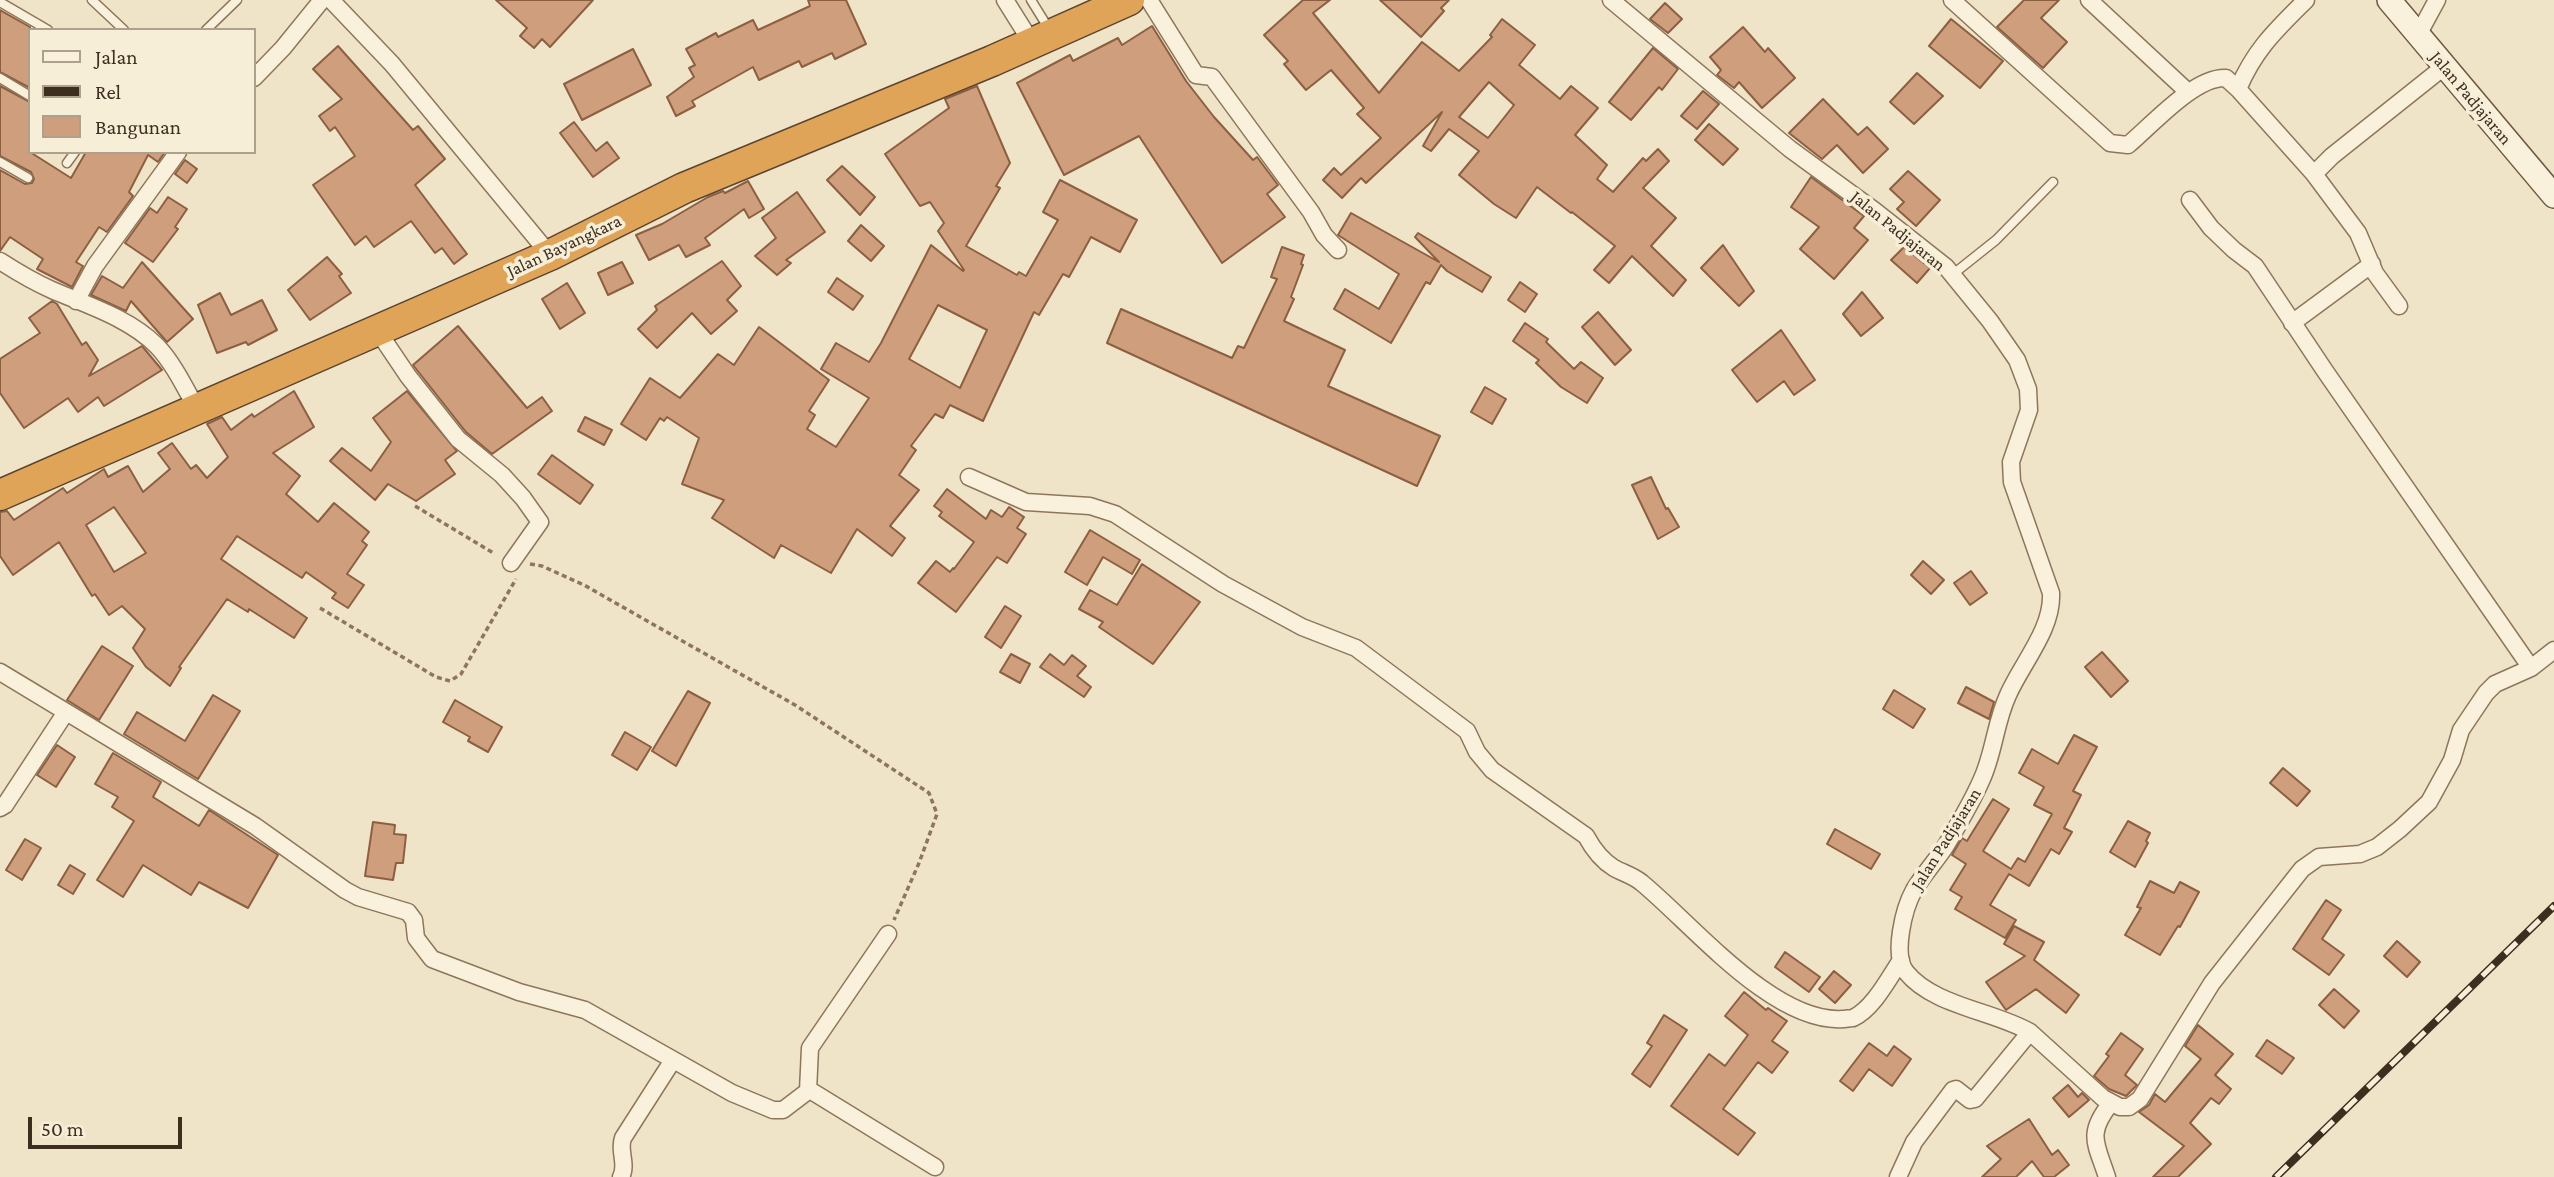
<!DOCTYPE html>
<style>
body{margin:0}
#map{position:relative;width:2554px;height:1177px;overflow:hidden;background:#f0e4c8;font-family:"Crimson Pro",serif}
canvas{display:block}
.legend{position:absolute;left:28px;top:28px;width:228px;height:126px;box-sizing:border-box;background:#f7eed8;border:2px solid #ada18e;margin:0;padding:9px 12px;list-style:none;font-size:21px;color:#3d2e20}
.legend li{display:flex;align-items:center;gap:14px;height:35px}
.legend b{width:35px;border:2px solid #ada18e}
.scale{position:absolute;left:28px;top:1117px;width:154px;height:32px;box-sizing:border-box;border:4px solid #3d2e20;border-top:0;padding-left:9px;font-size:21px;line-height:24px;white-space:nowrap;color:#3d2e20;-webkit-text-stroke:5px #f7eed8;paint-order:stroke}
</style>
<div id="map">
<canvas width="2554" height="1177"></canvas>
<ul class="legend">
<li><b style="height:9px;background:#faf1dc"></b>Jalan</li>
<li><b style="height:9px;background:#3d2e20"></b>Rel</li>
<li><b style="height:19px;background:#cf9f7d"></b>Bangunan</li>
</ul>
<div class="scale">50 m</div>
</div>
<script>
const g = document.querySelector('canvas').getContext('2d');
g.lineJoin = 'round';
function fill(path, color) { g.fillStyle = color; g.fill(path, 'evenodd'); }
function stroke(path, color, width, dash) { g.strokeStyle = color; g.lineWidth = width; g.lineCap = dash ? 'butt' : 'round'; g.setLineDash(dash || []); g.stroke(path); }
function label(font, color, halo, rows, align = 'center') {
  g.font = font + ' "Crimson Pro",serif'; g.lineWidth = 7; g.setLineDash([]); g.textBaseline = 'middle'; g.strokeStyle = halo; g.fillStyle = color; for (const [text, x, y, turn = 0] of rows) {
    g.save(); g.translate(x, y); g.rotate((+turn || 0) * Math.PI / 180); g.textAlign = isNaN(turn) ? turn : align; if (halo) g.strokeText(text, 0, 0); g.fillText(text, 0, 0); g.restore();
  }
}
const building = new Path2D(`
 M496 0H593L550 47 542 39 534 48 520 36 527 28Z
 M808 0H846L866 44 835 59 832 53 802 67 799 61 759 80 753 67 692 101 695 106 676 116 667 97 694 77 689 68 695 65 686 49 716 33 718 37 753 20 758 30 810 6Z
 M1303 0H1330L1313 13 1379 93 1422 42 1459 71 1492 37 1490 35 1502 19 1535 45 1519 65 1560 99 1571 86 1598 108 1575 135 1607 165 1597 179 1613 192 1643 158 1646 161 1658 149 1669 161 1643 188 1676 218 1651 246 1686 280 1673 296 1632 256 1609 283 1594 270 1615 246 1572 212 1571 213 1537 187 1516 218 1494 204 1459 175 1479 151 1449 129 1431 151 1423 146 1442 112 1366 183 1361 178 1342 198 1323 180 1334 168 1341 175 1381 138 1357 114 1364 108 1331 70 1306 90 1284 64 1288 61 1264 35ZM1489 82 1514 105 1488 138 1459 117Z
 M1380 0H1449L1441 8 1444 11 1421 37Z
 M2024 0H2059L2041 18 2067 42 2043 68 1997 27Z
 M1665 3 1682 19 1668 33 1650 19Z
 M0 10 30 27V88L0 72Z
 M1951 19 2003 61 1980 88 1929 46Z
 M1152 26 1186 81 1214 117 1253 160 1257 157 1278 185 1267 194 1285 217 1222 263 1139 136 1064 175 1017 83 1070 55 1073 61 1118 38 1122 45Z
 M1743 27 1765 52 1768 48 1795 78 1762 108 1739 82 1734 88 1717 75 1721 70 1710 57Z
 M338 46 413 130 418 126 445 159 415 185 467 254 454 264 442 248 435 253 411 221 374 247 366 236 355 245 313 185 355 156 335 127 330 131 319 116 342 99 313 69Z
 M1653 48 1678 69 1662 90 1659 87 1631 120 1609 102Z
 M633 49 651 85 582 120 564 84Z
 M1917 73 1943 96 1914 124 1890 102Z
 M0 86 30 102V152L71 178 86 152H165L158 162 148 155 129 192 133 196 107 232 99 227 76 262 83 266 72 287 37 269 43 259 10 237 0 251V170L25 184 32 183 34 179 31 172 0 156Z
 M977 86 1010 163 996 186 1000 188 966 246 1017 275 1019 272 1026 276 1058 220 1043 212 1060 180 1137 220 1120 252 1091 237 1069 277 1063 274 1039 315 1034 312 983 421 950 405 943 418 935 414 911 446 916 450 899 475 919 490 890 526 905 538 892 556 857 529 831 573 781 545 774 558 712 518 724 500 682 484 699 438 667 417 664 421 660 418 646 440 621 424 650 378 680 398 718 354 734 365 759 327 829 380 809 411 815 415 807 429 836 447 869 398 821 369 836 343 869 362 881 343 931 245 963 271 964 270 938 231 944 223 930 202 920 206 885 154 949 108 945 99ZM938 305 987 330 960 388 909 359Z
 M1703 91 1719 104 1697 129 1681 116Z
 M1823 99 1858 135 1867 127 1888 149 1863 173 1837 145 1822 159 1789 133Z
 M574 122 596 151 607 142 619 158 593 177 560 133Z
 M1709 124 1738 149 1723 165 1695 140Z
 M185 160 197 169 187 183 175 174Z
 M842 166 875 197 860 215 827 180Z
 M1908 171 1940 200 1916 226 1897 209 1904 202 1890 189Z
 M1811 177 1864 216 1854 228 1868 240 1834 279 1800 249 1819 227 1791 207Z
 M748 181 764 209 749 218 744 209 705 238 710 245 686 257 679 245 649 260 636 235 662 224 708 197 723 191 725 193Z
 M797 192 825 232 786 260 791 263 777 275 755 256 776 238 762 218Z
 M168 197 187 209 175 227 178 229 153 262 125 243 150 208 157 213Z
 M1351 213 1439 262 1415 237 1418 233 1491 277 1482 292 1447 271 1441 265 1430 284 1426 282 1391 343 1334 309 1345 289 1379 309 1399 274 1338 235Z
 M861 225 884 246 871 261 848 241Z
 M1723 245 1754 291 1739 306 1701 268Z
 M1282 247 1304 255 1301 264 1303 265 1291 297 1294 299 1284 321 1345 350 1328 386 1440 436 1417 486 1107 343 1121 309 1232 358 1238 346 1244 348 1277 279 1271 277Z
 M1904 247 1930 268 1917 283 1891 260Z
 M327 257 342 274 339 276 351 293 310 320 288 290Z
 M722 261 741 286 727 300 737 311 711 334 692 313 657 348 638 329 657 310 655 306Z
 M142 262 193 319 167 342 131 301 126 311 91 295 102 276 123 288Z
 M622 262 633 283 608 295 598 273Z
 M837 278 863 296 853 310 828 292Z
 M1520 282 1537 294 1525 312 1508 300Z
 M567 283 585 313 560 329 542 299Z
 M1862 292 1883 318 1861 336 1843 314Z
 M220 293 231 315 262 300 277 330 248 345 246 342 217 353 198 305Z
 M52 301 57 304 82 345 86 342 98 360 89 376 142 346 162 370 104 406 98 397 78 412 68 398 24 428 0 393V359L40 333 29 318Z
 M1598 312 1631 350 1615 365 1582 327Z
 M1525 323 1548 339 1546 342 1574 369 1581 362 1603 378 1587 403 1561 387 1536 363 1539 360 1513 341Z
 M458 326 527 408 542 397 552 411 492 454 466 432 413 365Z
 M1781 330 1815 380 1794 395 1784 381 1757 402 1732 370Z
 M1485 387 1506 399 1492 424 1471 412Z
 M294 391 314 427 273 453 300 476 286 494 318 522 334 503 369 532 362 541 367 545 347 574 364 585 348 608 332 598 336 593 306 572 302 578 237 536 221 559 307 618 294 638 249 609 248 612 227 599 179 667 181 668 170 686 146 667 133 648 145 629 122 606 109 615 95 594 92 596 59 542 13 575 0 556V512L7 511 14 520 63 488 67 493 104 469 108 477 128 466 143 492 170 469 158 453 172 443 191 469 196 465 207 478 228 457 207 424 222 417 231 430 252 414 254 417ZM114 507 146 553 114 572 86 525Z
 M407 391 457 451 445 460 455 474 416 501 388 484 375 500 330 461 342 448 371 471 391 442 373 418Z
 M585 417 612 430 604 445 578 431Z
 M552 455 593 485 580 504 538 474Z
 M1651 477 1666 509 1668 508 1679 527 1658 539 1632 485Z
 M947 489 986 519 991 510 1002 517 1009 507 1024 517 1017 528 1026 534 1007 563 997 557 956 612 918 583 936 561 950 572 953 568 954 569 974 542 939 516 942 512 934 506Z
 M1090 530 1140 560 1132 574 1103 557 1087 585 1065 572Z
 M1923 561 1944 580 1931 594 1911 575Z
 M1142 564 1200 602 1153 664 1099 627 1103 622 1079 609 1090 590 1117 605Z
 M1971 571 1987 593 1970 605 1954 583Z
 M1005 606 1021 616 1001 648 985 637Z
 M102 646 133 666 99 720 67 700Z
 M2102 652 2128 681 2111 697 2085 667Z
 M1011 654 1030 664 1020 683 1000 672Z
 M1050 654 1064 665 1072 655 1086 666 1077 676 1091 687 1084 697 1040 667Z
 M1966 687 1994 702 1989 719 1958 703Z
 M1894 690 1925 709 1913 728 1883 709Z
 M688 691 710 703 676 766 652 751Z
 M213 695 240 711 198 779 124 734 137 712 185 741Z
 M455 700 502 727 488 752 468 741 470 737 443 722Z
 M625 732 651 747 637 770 612 755Z
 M2074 735 2097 747 2073 791 2081 795 2064 828 2072 832 2059 854 2051 849 2029 886 2009 874 1990 905 2016 920 2005 938 1955 909 1962 897 1950 890 1966 864 1952 855 1962 838 1967 841 1993 799 2009 809 1983 851 2011 869 2018 858 2025 862 2052 814 2034 805 2044 787 2019 773 2032 749 2058 764Z
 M57 745 75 757 56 787 37 775Z
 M113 753 161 782 153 797 199 826 209 810 278 855 248 908 199 882 191 895 143 865 123 897 97 880 134 821 112 807 118 797 95 784Z
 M2283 768 2310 791 2297 806 2270 783Z
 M2128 821 2150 833 2146 841 2148 843 2135 867 2110 852Z
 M373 822 395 825 394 834 406 835 403 863H396L393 880 365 876Z
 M1835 829 1880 854 1871 869 1827 844Z
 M25 839 41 848 22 880 6 870Z
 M70 865 85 874 73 894 58 885Z
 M2150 881 2174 893 2180 882 2199 892 2180 927 2178 926 2160 955 2125 935 2141 908 2137 907Z
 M2326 900 2341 910 2322 939 2344 955 2329 975 2293 949Z
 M2014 926 2044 942 2034 960 2079 995 2066 1013 2036 989 2006 1010 1986 982 2025 956 2004 944Z
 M2397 941 2420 962 2407 977 2384 956Z
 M1785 952 1820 977 1809 992 1775 967Z
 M1834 971 1851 985 1835 1003 1819 989Z
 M2334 989 2359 1011 2344 1028 2319 1005Z
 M1744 992 1766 1010 1768 1008 1787 1021 1772 1041 1788 1052 1772 1073 1758 1062 1723 1109 1755 1133 1738 1155 1671 1106 1709 1054 1725 1066 1748 1035 1725 1016Z
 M1664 1015 1687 1030 1650 1087 1632 1074 1652 1046 1647 1043Z
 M2198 1025 2233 1054 2215 1075 2231 1089 2219 1104 2211 1098 2190 1123 2211 1144 2178 1177H2153L2184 1146 2139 1112 2149 1105 2155 1094 2165 1102 2201 1059 2185 1046Z
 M2121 1033 2143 1049 2125 1075 2137 1085 2126 1096 2109 1089 2094 1076 2109 1056 2106 1054Z
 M2267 1040 2294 1058 2282 1074 2256 1056Z
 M1869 1043 1887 1056 1894 1046 1911 1059 1892 1086 1869 1069 1853 1091 1840 1081Z
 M2068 1085 2078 1097 2082 1093 2089 1100 2069 1117 2053 1098Z
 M2029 1119 2052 1155 2058 1150 2069 1165 2054 1177H2044L2032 1161 2016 1177H1982L2001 1159 1987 1146Z`);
fill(building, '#cf9f7d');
stroke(building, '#8d5f41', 2);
const lane = new Path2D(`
 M92 0 124 30
 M1031 0 1049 29
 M0 2 48 30
 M206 30 237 0
 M0 78 30 96
 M0 162 28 178
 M67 163 75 152
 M1952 275 1996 240 2053 182`);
const street = new Path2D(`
 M331 0 392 64 550 255
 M1005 0 1032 43
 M1149 0 1196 75 1212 77 1311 212 1324 235 1338 250
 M1611 0 1790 149 1875 211 1946 267 1990 321 2017 360 2028 389 2029 410 2011 462 2012 482 2051 593C2053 629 2022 663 2008 695 1995 723 1994 754 1981 781 1971 804 1958 825 1945 847 1935 862 1923 875 1914 890 1904 908 1892 955 1906 972 1933 1006 1994 1011 2030 1032L2103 1098 2120 1107H2129L2140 1099 2212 983 2302 869 2319 857 2360 854 2377 847 2400 829 2429 802 2452 760 2461 730 2486 693 2495 684 2531 668 2554 650
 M1952 0 2110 143 2128 145C2152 125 2195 76 2226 78L2238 89 2314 174 2332 156 2445 66
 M2089 0 2188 92
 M2418 35 2437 0
 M254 78 283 48 322 0
 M2238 89C2255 49 2276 30 2306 0
 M2314 174 2358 233 2375 273 2399 306
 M2190 200 2211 228 2234 250 2255 266 2325 371 2531 668
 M0 261C17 272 34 282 52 290 87 305 129 318 157 346 174 364 185 388 197 409
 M76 301 95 266 178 152
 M2292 323 2372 264
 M377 330 408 376 458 439 502 475 523 498 540 522 511 563
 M969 477 1026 502 1090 506 1115 514 1223 584 1302 627 1356 648 1467 731 1477 752 1492 770 1586 836C1593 849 1601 860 1614 868 1623 873 1634 876 1642 883 1692 924 1774 1024 1843 1019 1844 1019 1852 1018 1853 1018 1873 1009 1889 978 1901 960
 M0 672 255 826 345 890 358 897 408 912 414 920 416 938 432 959 519 992 585 1010 732 1093 773 1110H783L808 1091 813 1092 935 1167
 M0 808 5 805 66 712
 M808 1091 810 1048 888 934
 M621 1177C628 1164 618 1151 623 1138L673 1060
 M1898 1177 1914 1142 1953 1090 1956 1089 1970 1100 1975 1099 2030 1032
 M2107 1177C2096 1143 2086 1134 2111 1103`);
const secondary = new Path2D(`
 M2389 0 2554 196`);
const highway = new Path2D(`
 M0 495 550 255 684 188 992 61 1129 0`);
stroke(lane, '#8d765c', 11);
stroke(street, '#8d765c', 19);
stroke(secondary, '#6f573f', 26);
stroke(highway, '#5b4430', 33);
stroke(new Path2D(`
 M415 506 495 554
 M530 564 542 566 584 585 795 705 929 793 937 814 919 863 894 920
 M320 608 436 677 450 681 461 674 516 579`), '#8d765c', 3.5, [5, 3.5]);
stroke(lane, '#faf1dc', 8);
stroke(street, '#faf1dc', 16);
stroke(secondary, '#faf1dc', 23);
stroke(highway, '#e0a458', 30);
const rail = new Path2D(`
 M2276 1177 2554 906`);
stroke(rail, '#3d2e20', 8);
stroke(rail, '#f7eed8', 5, [16]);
label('18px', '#3d2e20', '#f7eed8', [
 ["Jalan Padjajaran",2471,98,50],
 ["Jalan Padjajaran",1898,231,39],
 ["Jalan Bayangkara",564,246,-25],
 ["Jalan Padjajaran",1946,839,-58]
]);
</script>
